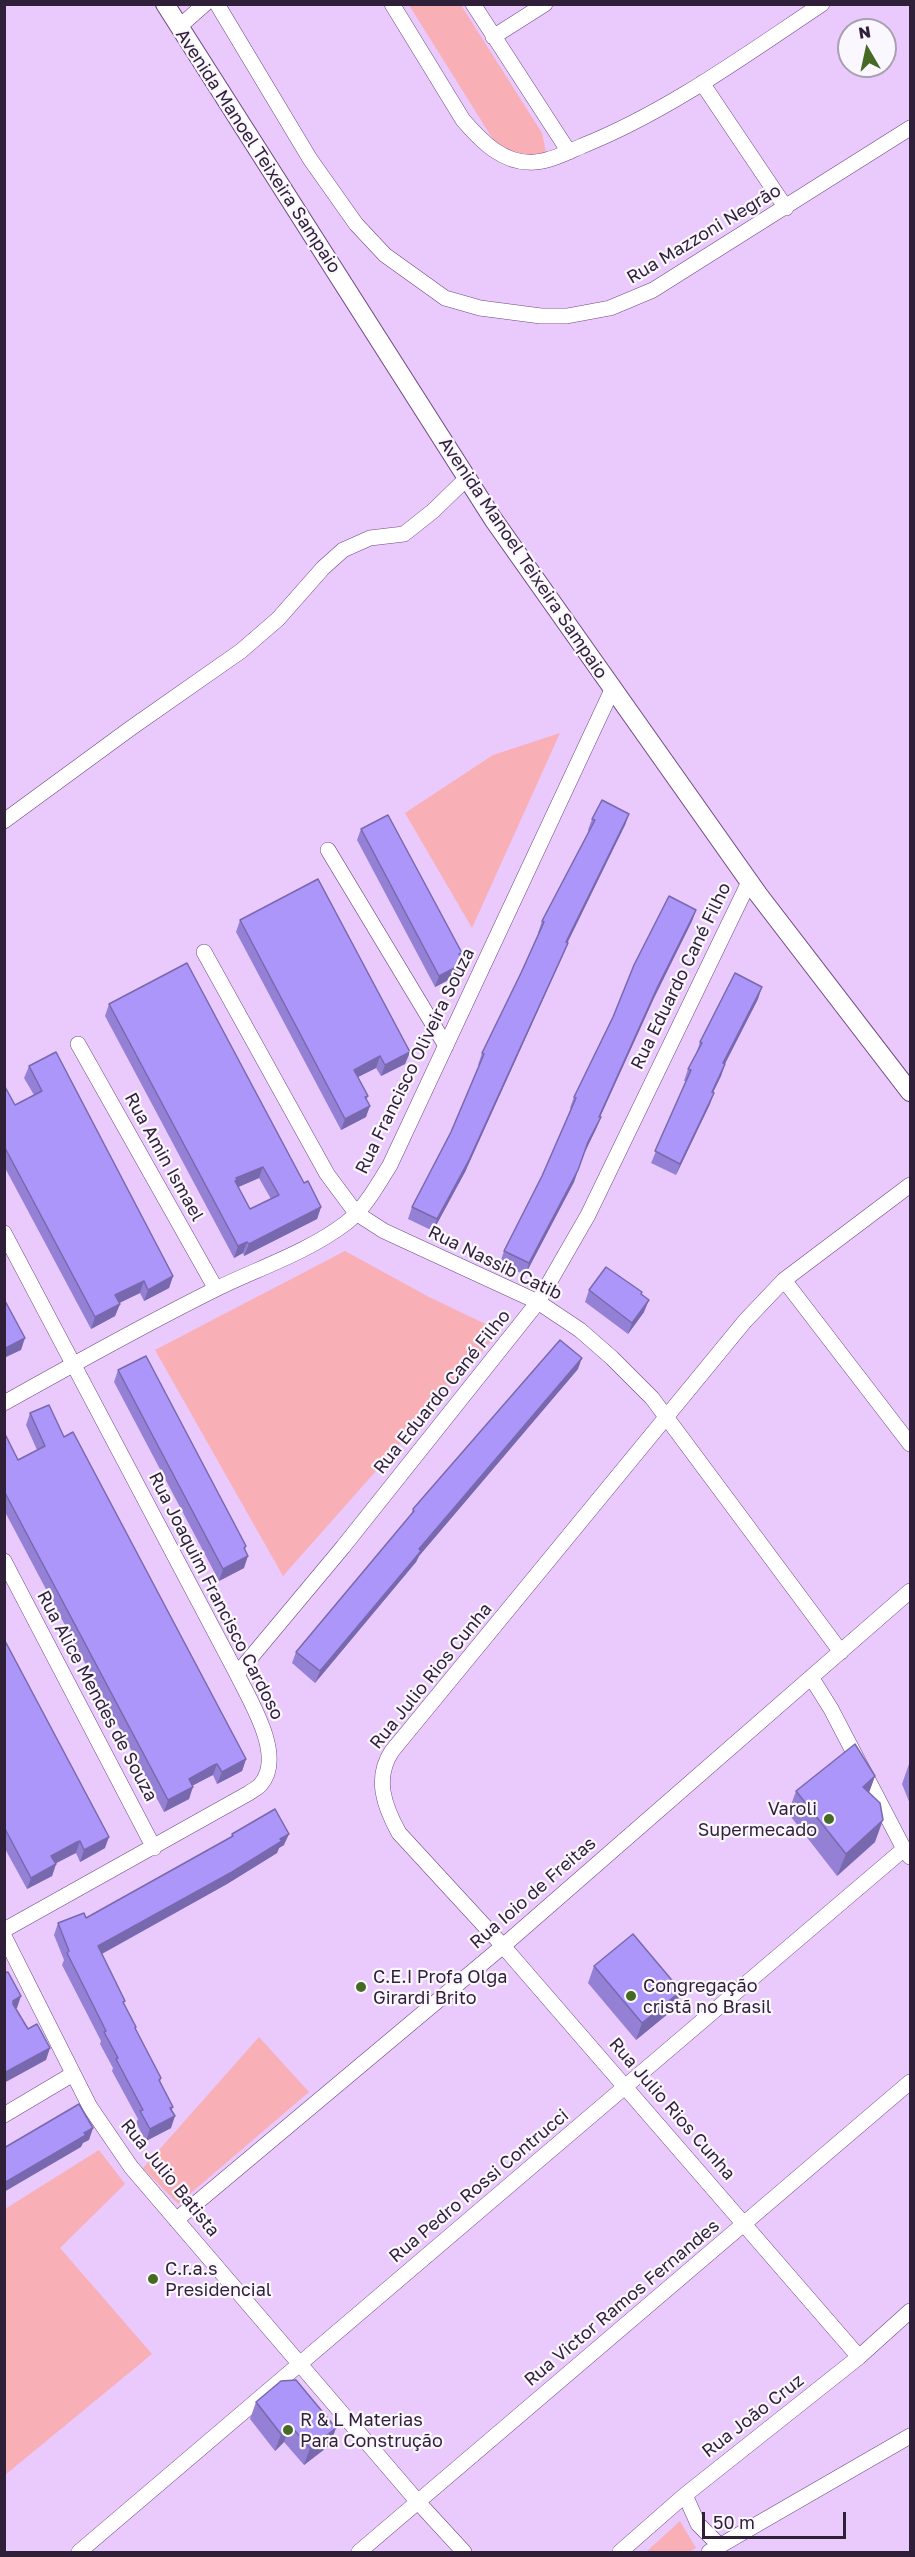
<!DOCTYPE html>
<meta charset="utf-8">
<style>
body{margin:0}
#map{position:relative;width:915px;height:2557px;overflow:hidden;background:#eac9fd;font-family:"Golos Text",sans-serif}
canvas{display:block}
.frame{position:absolute;inset:0;border:6px solid #2f1f38;pointer-events:none}
.north{position:absolute;left:837px;top:18px;width:60px;height:60px;box-sizing:border-box;background:#fbf7fe;border:2px solid #a9a1af;border-radius:50%;rotate:351deg;font-size:16px;font-weight:700;line-height:24px;text-align:center;color:#2f1f38}
.north::after{content:'';display:block;margin:auto;width:21px;height:27px;background:#456a23;clip-path:polygon(50% 0,100% 100%,50% 72%,0 100%)}
.scale{position:absolute;left:702px;top:2512px;width:144px;height:27px;box-sizing:border-box;border:3px solid #2f1f38;border-top:0;padding-left:8px;font-size:18px;line-height:21px;white-space:nowrap;color:#2f1f38;-webkit-text-stroke:4px #fbf7fe;paint-order:stroke}
</style>
<div id="map">
<canvas width="915" height="2557"></canvas>
<div class="frame"></div>
<div class="north">N</div>
<div class="scale">50 m</div>
</div>
<script>
const g = document.querySelector('canvas').getContext('2d');
g.lineJoin = 'round';
function fill(path, color) { g.fillStyle = color; g.fill(path, 'evenodd'); }
function stroke(path, color, width, dash) { g.strokeStyle = color; g.lineWidth = width; g.lineCap = dash ? 'butt' : 'round'; g.setLineDash(dash || []); g.stroke(path); }
function label(font, color, halo, rows, align = 'center') {
  g.font = font + ' "Golos Text",sans-serif'; g.lineWidth = 4.5; g.setLineDash([]); g.textBaseline = 'middle'; g.strokeStyle = halo; g.fillStyle = color; for (const [text, x, y, turn = 0] of rows) {
    g.save(); g.translate(x, y); g.rotate((+turn || 0) * Math.PI / 180); g.textAlign = isNaN(turn) ? turn : align; if (halo) g.strokeText(text, 0, 0); g.fillText(text, 0, 0); g.restore();
  }
}
fill(new Path2D(`
 M409 5H461L542 133 546 152 526 160 494 141Z
 M560 733 472 928 405 813 493 755Z
 M345 1251 429 1297 500 1331 283 1576 155 1350Z
 M259 2037 309 2092 178 2204 143 2168Z
 M99 2150 125 2184 60 2248 152 2354 5 2475V2209Z
 M680 2521 696 2548 689 2552H646Z`), '#f9afb6');
const minor = new Path2D(`
 M217 4 310 159 356 224 385 255 445 298 480 308 541 316H567L610 308 653 290 910 128
 M392 4 463 120C481 141 504 165 535 162 551 161 568 152 582 146 669 111 745 55 822 4
 M473 4 569 152
 M179 27 205 4
 M493 37 545 4
 M702 83 786 208
 M4 821 131 728 241 651 278 619 323 568 343 550 370 538 404 534 433 511 467 478
 M328 850 446 1046
 M204 952 327 1174 356 1213 384 1231 538 1302 580 1330 612 1358 652 1398 841 1652
 M78 1044 216 1289
 M4 1233 237 1674C250 1701 285 1756 261 1784 258 1788 253 1790 249 1793L4 1930
 M784 1280 910 1444
 M4 1403C74 1364 145 1324 216 1289 259 1268 308 1252 346 1223 365 1208 377 1186 390 1165L612 690
 M4 1561 154 1848
 M237 1674 343 1547 538 1302 588 1215 749 882
 M811 1677 831 1709 904 1849 910 1857
 M4 1936 90 2107 131 2167 418 2502 464 2552
 M4 2115 73 2074
 M176 2220 503 1946 910 1591
 M859 2357 503 1946 399 1833C384 1806 374 1778 392 1751L745 1321 784 1280 910 1185
 M685 2495 698 2524 720 2546
 M79 2552 904 1849
 M359 2552 910 2082
 M620 2552 685 2495 859 2357 910 2311
 M709 2552 910 2436`);
const tertiary = new Path2D(`
 M165 4 493 519 758 894 910 1092`);
stroke(minor, '#6e4982', 16);
stroke(tertiary, '#6e4982', 20);
stroke(minor, '#fff', 15);
stroke(tertiary, '#fff', 18);
fill(new Path2D(`
 M629 814 625 825 567 943H568L563 955 465 1172 433 1231 408 1219 412 1207 451 1132 479 1065H478L482 1053 521 973 539 933H538L542 921 589 831 588 830 592 819Z
 M361 829 460 956V974L435 987 357 840Z
 M696 910 692 921 654 998 600 1117H601L596 1129 584 1153 574 1182 525 1275 500 1263 504 1251 542 1176 571 1109 570 1108 574 1097Z
 M240 920 410 1052 405 1064 381 1076 376 1068 358 1077 368 1096 367 1099 366 1117 341 1130 236 932Z
 M758 999 725 1064 721 1076 713 1092 710 1104 676 1175 651 1163 686 1081H684L688 1069 696 1054 700 1042Z
 M109 1004 304 1183 321 1207 317 1219 244 1256 243 1253 234 1258 105 1016ZM259 1178 271 1199 250 1209 238 1187Z
 M29 1066 173 1276 169 1288 144 1301 140 1293 119 1303 120 1304 115 1316 91 1329 4 1166V1085L15 1105 34 1095 24 1078Z
 M589 1290 641 1295 644 1312 628 1334 585 1302Z
 M578 1369 419 1556 416 1562 315 1683 292 1663 296 1652 411 1515 413 1509Z
 M118 1370 246 1546 245 1550 244 1568 219 1581 114 1382Z
 M30 1413 64 1437 246 1759 242 1771 217 1784 213 1775 210 1776 192 1786 189 1799 164 1812 4 1510V1432L18 1460 37 1450 26 1425Z
 M4 1639 105 1848 80 1862 76 1853 73 1854 55 1863 56 1864 52 1876 27 1889 4 1847Z
 M910 1761V1804L902 1784Z
 M875 1776 869 1792 875 1842 837 1876 788 1813 796 1791Z
 M232 1834 284 1845 279 1848 277 1853 227 1884 102 1954 136 2030 161 2078 160 2082 173 2107 172 2110 171 2128 146 2141 136 2123 138 2119 112 2071 113 2068 100 2044 101 2041 62 1965 64 1960 54 1935 58 1923 86 1918 231 1837Z
 M594 1966 681 1991 675 2008 636 2040 588 1983Z
 M256 2402 330 2445 304 2465 284 2442 275 2451 250 2419Z`), '#9481d6');
fill(new Path2D(`
 M629 814 625 825 562 954 566 942Z
 M696 910 692 921 654 998 595 1128 599 1117 658 986Z
 M568 943 563 955 465 1172 433 1231 437 1219Z
 M464 963 460 974 435 987 439 976Z
 M762 987 758 999 719 1075 723 1063Z
 M410 1052 405 1064 381 1076 385 1065Z
 M380 1056 376 1068 350 1081 354 1070Z
 M725 1064 721 1076 708 1103 712 1092Z
 M714 1093 710 1104 676 1175 680 1164Z
 M370 1106 366 1117 341 1130 345 1119Z
 M601 1117 596 1129 584 1154 588 1142Z
 M263 1167 259 1178 234 1189 233 1192 236 1178Z
 M578 1170 574 1182 525 1275 529 1263Z
 M321 1207 317 1219 244 1256 249 1244Z
 M247 1242 243 1253 234 1258 238 1246Z
 M173 1276 169 1288 144 1301 148 1290Z
 M144 1281 140 1293 111 1307 115 1295Z
 M649 1300 644 1312 628 1334 632 1323Z
 M120 1304 115 1316 91 1329 95 1317Z
 M25 1338 21 1350 4 1358V1349Z
 M582 1358 578 1369 419 1556 416 1562 315 1683 320 1671 419 1549Z
 M248 1556 244 1568 219 1581 223 1569Z
 M246 1759 242 1771 217 1784 222 1772Z
 M217 1764 213 1775 184 1790 189 1779Z
 M875 1776 867 1798 863 1787Z
 M193 1787 189 1799 164 1812 168 1800Z
 M883 1820 875 1842 837 1876 846 1854Z
 M289 1834 284 1845 279 1848 277 1853 227 1884 94 1958 98 1946Z
 M109 1837 105 1848 80 1862 84 1850Z
 M80 1841 76 1853 47 1868 51 1856Z
 M56 1864 52 1876 27 1889 31 1878Z
 M681 1991 675 2008 636 2040 642 2023Z
 M21 1996 17 2008 8 2012 13 2001Z
 M50 2048 46 2060 4 2083V2073Z
 M175 2116 171 2128 146 2141 150 2129Z
 M93 2128 89 2140 83 2143 81 2147 4 2192V2183Z
 M290 2425 284 2442 275 2451 281 2434Z
 M336 2428 330 2445 304 2465 310 2448Z`), '#7869ae');
const building = new Path2D(`
 M602 800 629 814 566 942 568 943 469 1160 437 1219 412 1207 451 1132 484 1054 482 1053 521 973 544 922 542 921 595 820 592 819Z
 M388 815 462 953 459 954 464 963 439 976 361 829Z
 M318 879 410 1052 385 1065 380 1056 354 1070 368 1096 365 1097 370 1106 345 1119 240 920Z
 M669 896 696 910 658 986 599 1117H601L588 1142 578 1170 529 1263 504 1251 542 1176 576 1098 574 1097 613 1017 634 965Z
 M187 963 304 1183 308 1181 321 1207 249 1244 247 1242 238 1246 109 1004ZM263 1167 279 1195 250 1209 235 1181 237 1180 236 1178Z
 M735 973 762 987 723 1063 725 1064 712 1092 714 1093 680 1164 655 1151 691 1070 688 1069 702 1043 700 1042Z
 M56 1052 173 1276 148 1290 144 1281 115 1295 120 1304 95 1317 4 1146V1085L15 1105 42 1091 29 1066Z
 M606 1267 642 1292 641 1294 649 1300 632 1323 589 1290Z
 M4 1299 25 1338 4 1349Z
 M560 1340 582 1358 419 1549 421 1551 320 1671 296 1652 414 1511 413 1509 426 1494Z
 M146 1356 246 1546 244 1548 248 1556 223 1569 118 1370Z
 M49 1405 64 1437 73 1432 246 1759 222 1772 217 1764 214 1765 189 1779 193 1787 168 1800 4 1491V1432L18 1460 45 1446 30 1413Z
 M4 1639 109 1837 84 1850 80 1841 77 1842 51 1856 56 1864 31 1878 4 1827Z
 M855 1744 875 1776 863 1787 880 1803 883 1820 846 1854 796 1791Z
 M275 1809 289 1834 280 1839 282 1841 232 1872 98 1946 125 2001 123 2002 136 2027 135 2028 161 2078 159 2080 173 2107 170 2108 175 2116 150 2129 140 2111 143 2110 116 2059 118 2058 104 2032 106 2031 67 1953 69 1951 58 1923 84 1913 86 1918 233 1836 232 1834Z
 M633 1934 681 1991 642 2023 594 1966Z
 M8 1972 21 1996 13 2001V2004L28 2029 37 2024 50 2048 4 2073V1973Z
 M79 2104 93 2128 84 2133 86 2135 4 2183V2148Z
 M296 2380 336 2428 310 2448 290 2425 281 2434 256 2402 281 2381Z`);
fill(building, '#ac96f9');
stroke(building, '#7869ae', 1.5);
for (const [x, y, r, color] of [
 [829,1819,6,"#456a23"],
 [361,1987,6,"#456a23"],
 [631,1996,6,"#456a23"],
 [153,2279,6,"#456a23"],
 [288,2430,6,"#456a23"]
]) { const dot = new Path2D(); dot.arc(x, y, r, 0, 2 * Math.PI); g.fillStyle = color; g.fill(dot); stroke(dot, '#fbf7fe', 2); }
label('18px', '#2f1f38', '#fbf7fe', [
 ["Avenida Manoel Teixeira Sampaio",258,151,57],
 ["Rua Mazzoni Negrão",704,234,-31],
 ["Avenida Manoel Teixeira Sampaio",523,558,56],
 ["Rua Eduardo Cané Filho",681,976,-64],
 ["Rua Francisco Oliveira Souza",415,1061,-64],
 ["Rua Amin Ismael",164,1157,61],
 ["Rua Nassib Catib",495,1263,26],
 ["Rua Eduardo Cané Filho",442,1392,-51],
 ["Rua Joaquim Francisco Cardoso",216,1596,63],
 ["Rua Julio Rios Cunha",431,1676,-51],
 ["Rua Alice Mendes de Souza",97,1696,62],
 ["Rua Ioio de Freitas",533,1893,-41],
 ["Rua Julio Rios Cunha",672,2109,49],
 ["Rua Julio Batista",170,2178,51],
 ["Rua Pedro Rossi Contrucci",479,2186,-40],
 ["Rua Victor Ramos Fernandes",622,2303,-40],
 ["Rua João Cruz",753,2416,-38]
]);
label('18px', '#2f1f38', '#fbf7fe', [
 ["Varoli",817,1809,"right"],
 ["Supermecado",817,1830,"right"],
 ["C.E.I Profª Olga",373,1977],
 ["Girardi Brito",373,1998],
 ["Congregação",643,1986],
 ["cristã no Brasil",643,2007],
 ["C.r.a.s",165,2269],
 ["Presidencial",165,2290],
 ["R & L Materias",300,2420],
 ["Para Construção",300,2441]
], 'left');
</script>
